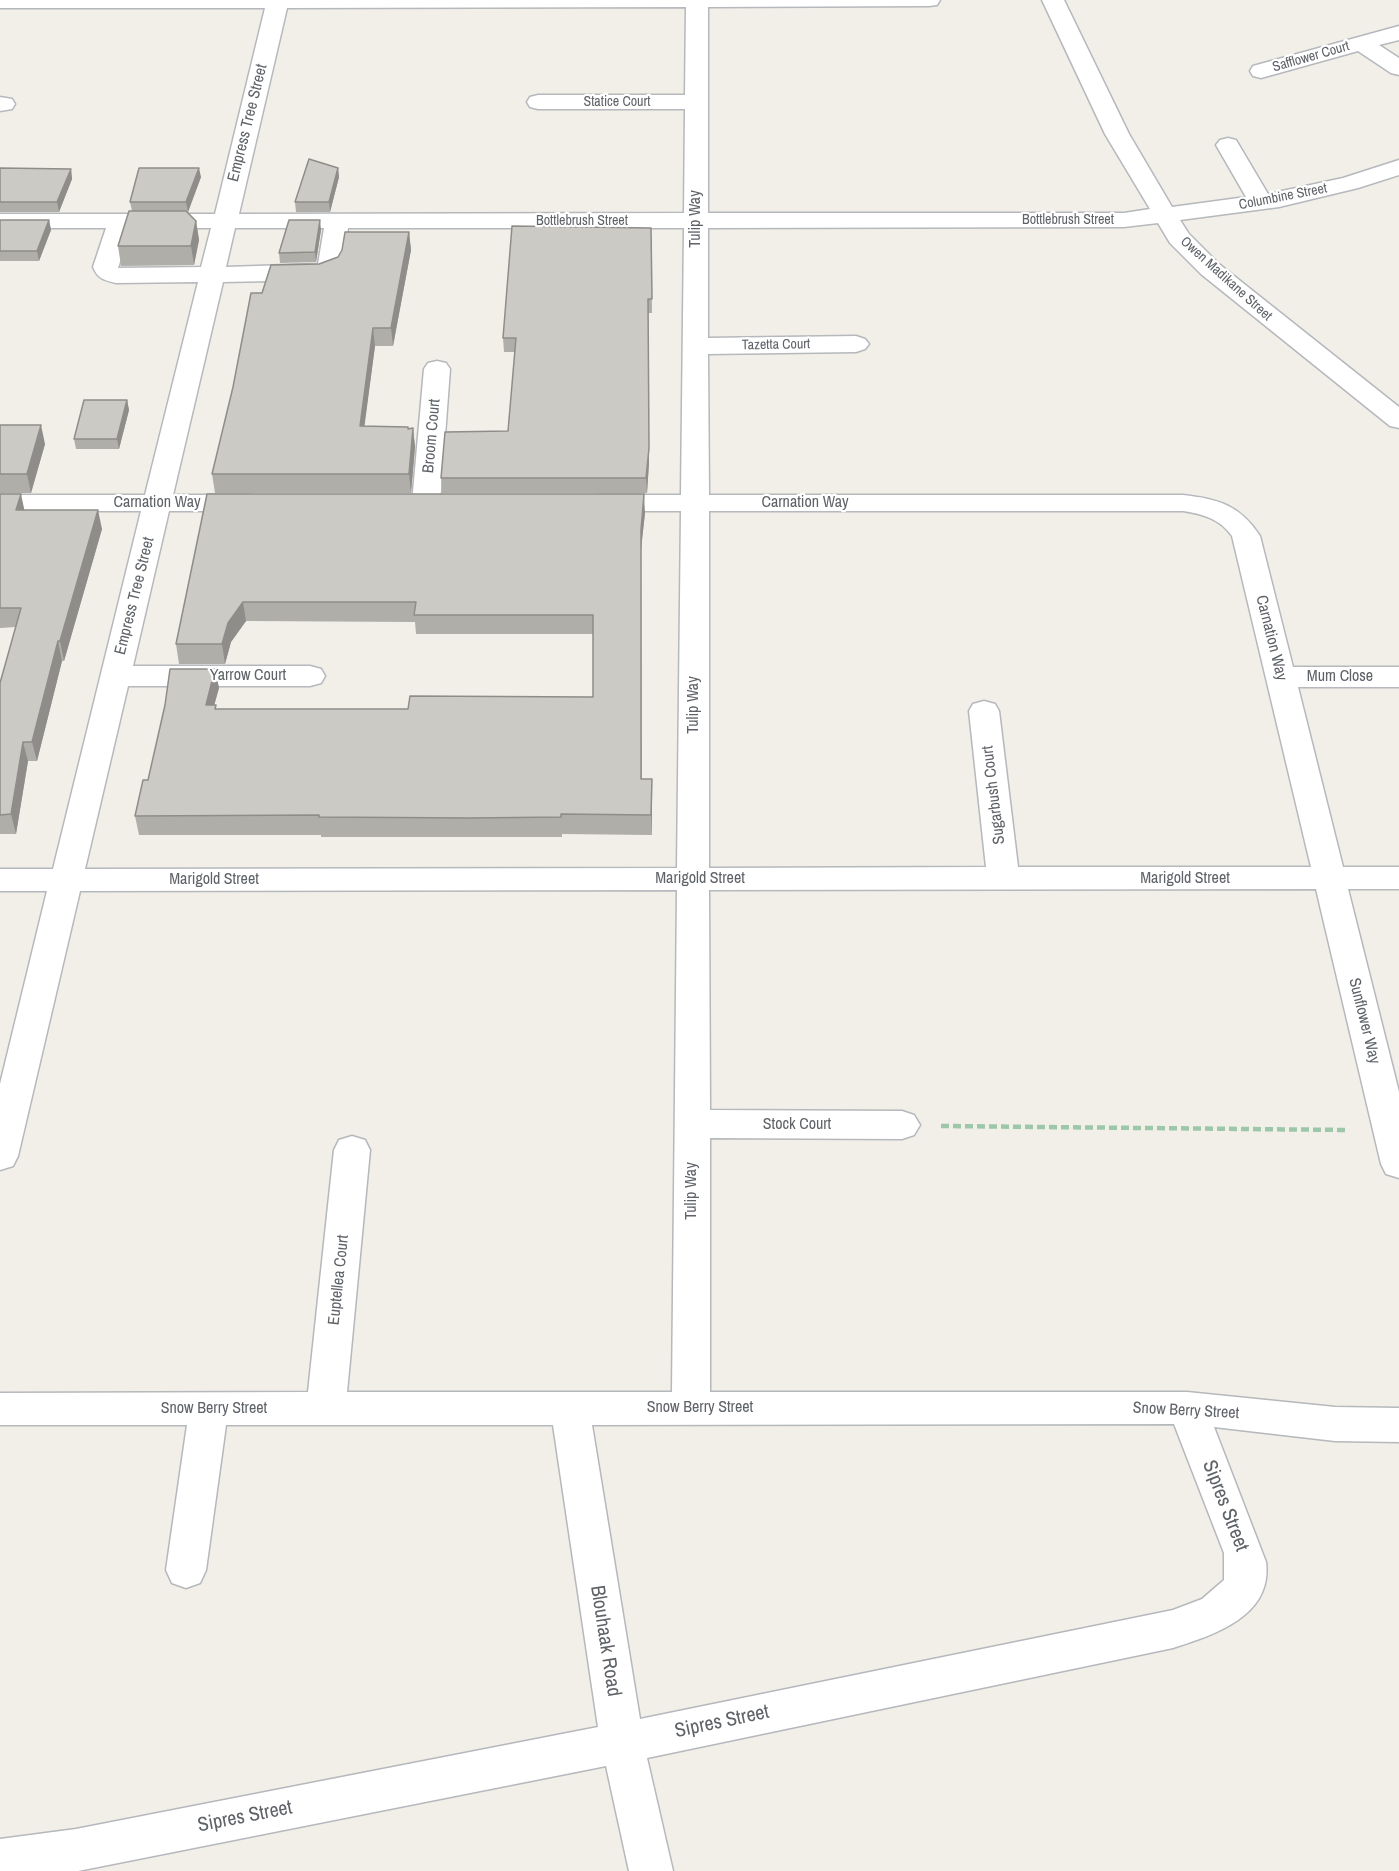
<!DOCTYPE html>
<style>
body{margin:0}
canvas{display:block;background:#f1efe8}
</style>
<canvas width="1399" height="1871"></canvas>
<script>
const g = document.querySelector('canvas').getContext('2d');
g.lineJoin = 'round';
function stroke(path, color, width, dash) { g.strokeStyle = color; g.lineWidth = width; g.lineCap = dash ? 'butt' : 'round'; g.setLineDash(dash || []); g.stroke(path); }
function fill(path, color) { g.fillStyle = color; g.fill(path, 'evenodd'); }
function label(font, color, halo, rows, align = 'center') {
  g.font = font + ' "Archivo Narrow",sans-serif'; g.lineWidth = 4.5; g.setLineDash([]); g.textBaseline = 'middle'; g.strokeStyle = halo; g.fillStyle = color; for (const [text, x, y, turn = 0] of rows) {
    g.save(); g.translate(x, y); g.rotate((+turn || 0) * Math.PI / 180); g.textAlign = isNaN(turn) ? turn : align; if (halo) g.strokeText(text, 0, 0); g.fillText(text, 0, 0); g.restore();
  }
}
const minor = new Path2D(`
 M0 0H940L937 5 929 6 708 7V213H1124L1150 209 1105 134 1042 0H1064L1129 134 1172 207 1246 197 1216 145 1220 140 1228 138 1236 140 1268 194 1343 178 1399 160V175L1358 188 1279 207 1180 220 1189 234 1219 264 1399 407V428L1390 426 1201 274 1170 243 1158 223 1124 227 708 228V338L856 336 865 339 869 344 865 349 856 352 708 354 709 495H1183C1218 499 1240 505 1260 536L1293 667H1399V687H1298L1343 867H1399V889H1348L1399 1092V1178L1386 1174 1381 1164 1316 889 709 890 710 1110 902 1111 914 1115 920 1125 914 1135 902 1139 710 1138V1392H1187L1335 1407 1399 1408V1442L1335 1441 1214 1427 1266 1562C1273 1616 1214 1635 1173 1648L647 1758 673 1871H629L606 1766 78 1871H0V1839L76 1829 598 1727 553 1425H226L206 1570 200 1583 186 1588 172 1583 166 1570 187 1425H0V1393L308 1392 334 1150 339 1140 352 1136 365 1140 370 1150 347 1392H672L677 890 80 891 18 1156 13 1166 0 1170V1084L47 891H0V869H53L141 511H0V495H145L198 282 116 283C104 280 98 279 93 267L106 228H0V214H215L265 8H0ZM686 7 685 95H538L530 97 527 102 530 107 538 109H685L684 213 239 214 287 8ZM131 228H211L201 267 118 268ZM235 228H324L318 264 226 267ZM348 228H684L681 495H599L589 497 585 503 589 509 599 511H681L677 868 85 869 128 686H310L321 683 325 676 321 669 310 666H133L169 511H250L260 509 264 503 260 497 250 495H173L223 282 321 280 339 273 342 268ZM709 511H1183C1203 514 1220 519 1232 536L1311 867H1018L999 711 995 704 984 701 973 704 969 711 986 867 709 868ZM1174 1424 1224 1553V1580L1202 1599 1173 1610 640 1719 592 1425Z
 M1399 26V40L1379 45 1399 58V75L1391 73 1358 51 1261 78 1253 76 1250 71 1253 66Z
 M0 97 12 99 15 104 12 109 0 111Z
 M437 361 446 363 450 369 440 503 436 509 426 511 416 509 412 503 424 369 428 363Z`);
stroke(minor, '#b5b8bc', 3);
stroke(new Path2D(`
 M941 1126 1348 1130`), '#9cc7a9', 4.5, [8, 4]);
fill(minor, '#fff');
fill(new Path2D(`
 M0 168 71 169 72 179 59 212H0Z
 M338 168 339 177 330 212H296L295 202Z
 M201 177 188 212H186L196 221 199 240 194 265 121 266 118 246 132 211 130 202Z
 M0 220H49L51 230 39 261H0Z
 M651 228 652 313H648L649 463 647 493H442L441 478 508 431 515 352H504L503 338Z
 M321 230 316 262 280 263 279 253Z
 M409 232 411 250 393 346H375L364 426 413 428 415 447 411 493H215L212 474 262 293 319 264Z
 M127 400 129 410 119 449H76L74 439Z
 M0 425 45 444 31 493H0Z
 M0 494 24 510 102 529 64 661H62L37 761H28L16 834H0V683L16 627 0 628Z
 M207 494 645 513 641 549 642 779H652V835L562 834V837H321V835H139L135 816 148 780 215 669 219 688 214 705 216 709H408L593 697V634H416L415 622 246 621 231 642 225 664H179L176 644Z`), '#afaea9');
fill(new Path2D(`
 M199 168 201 177 188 212 186 202Z
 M338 168 339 177 330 212 329 202Z
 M71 169 72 179 59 212 57 202Z
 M49 220 51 230 39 261 37 251Z
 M320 220 321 230 316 262 315 252Z
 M196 221 199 240 194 265 191 246Z
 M409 232 411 250 393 346 391 328Z
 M648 299 649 463 647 493 646 478Z
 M373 328 375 346 362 445 360 426Z
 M127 400 129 410 119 449 117 439Z
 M41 425 45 444 31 493 27 474Z
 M413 428 415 447 411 493 409 474Z
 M21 494 25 513 16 510Z
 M644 494 645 513 641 549V530Z
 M98 510 102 529 64 661 60 641Z
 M243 602 246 621 231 642 225 664 222 644 228 623Z
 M58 641 62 661 37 761 32 742Z
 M215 669 219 688 209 724 206 705Z
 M23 742 28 761 16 834 11 814Z
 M652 779V835L651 815Z`), '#8f8d8a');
const building = new Path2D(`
 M309 159 338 168 329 202H295Z
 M0 168 71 169 57 202H0Z
 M139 168H199L186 202H130Z
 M129 211H186L196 221 191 246H118Z
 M0 220H49L37 251H0Z
 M289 220H320L315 252 279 253Z
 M512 226 651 228 652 299H648L649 448 646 478H441L445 432 508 431 516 338H503Z
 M345 232H409L391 328H373L360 426 408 427V429L413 428 409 474H212L233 387 251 293H262L271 265 319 264 338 257 342 250Z
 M84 400H127L117 439H74Z
 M0 425H41L27 474H0Z
 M0 494H21L16 510H98L60 641H58L32 742H23L11 814 0 815V683L21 608H0Z
 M207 494H644L641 530V779H652L651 815 561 814V817L470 818 319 817V815L135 816 143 780H148L165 705 170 669H215L206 705H216L215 709H408L410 696 593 697V615H414L416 602H243L228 623 222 644H176Z`);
fill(building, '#cccac5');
stroke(building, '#8f8d8a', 1.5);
label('14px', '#5f6368', '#fff', [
 ["Safflower Court",1311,57,-16],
 ["Statice Court",617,102],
 ["Columbine Street",1283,197,-11],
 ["Bottlebrush Street",1068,220],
 ["Bottlebrush Street",582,221],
 ["Owen Madikane Street",1226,279,42],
 ["Tazetta Court",776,345,-1]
]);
label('16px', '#5f6368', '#fff', [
 ["Empress Tree Street",248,123,-76],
 ["Tulip Way",696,219,-90],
 ["Broom Court",432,436,-85],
 ["Carnation Way",157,503],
 ["Carnation Way",805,503],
 ["Empress Tree Street",135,596,-76],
 ["Carnation Way",1271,638,76],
 ["Yarrow Court",248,676],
 ["Mum Close",1340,677],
 ["Tulip Way",694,705,-90],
 ["Sugarbush Court",994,795,-97],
 ["Marigold Street",700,879],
 ["Marigold Street",1185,879],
 ["Marigold Street",214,880],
 ["Sunflower Way",1364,1021,76],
 ["Stock Court",797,1125],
 ["Tulip Way",692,1191,-90],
 ["Euptellea Court",339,1280,-84],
 ["Snow Berry Street",700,1408],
 ["Snow Berry Street",214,1409],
 ["Snow Berry Street",1186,1411,3]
]);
label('20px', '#5f6368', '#fff', [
 ["Sipres Street",1225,1506,69],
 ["Blouhaak Road",605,1641,81],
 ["Sipres Street",722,1722,-12],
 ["Sipres Street",245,1817,-11]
]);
</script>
